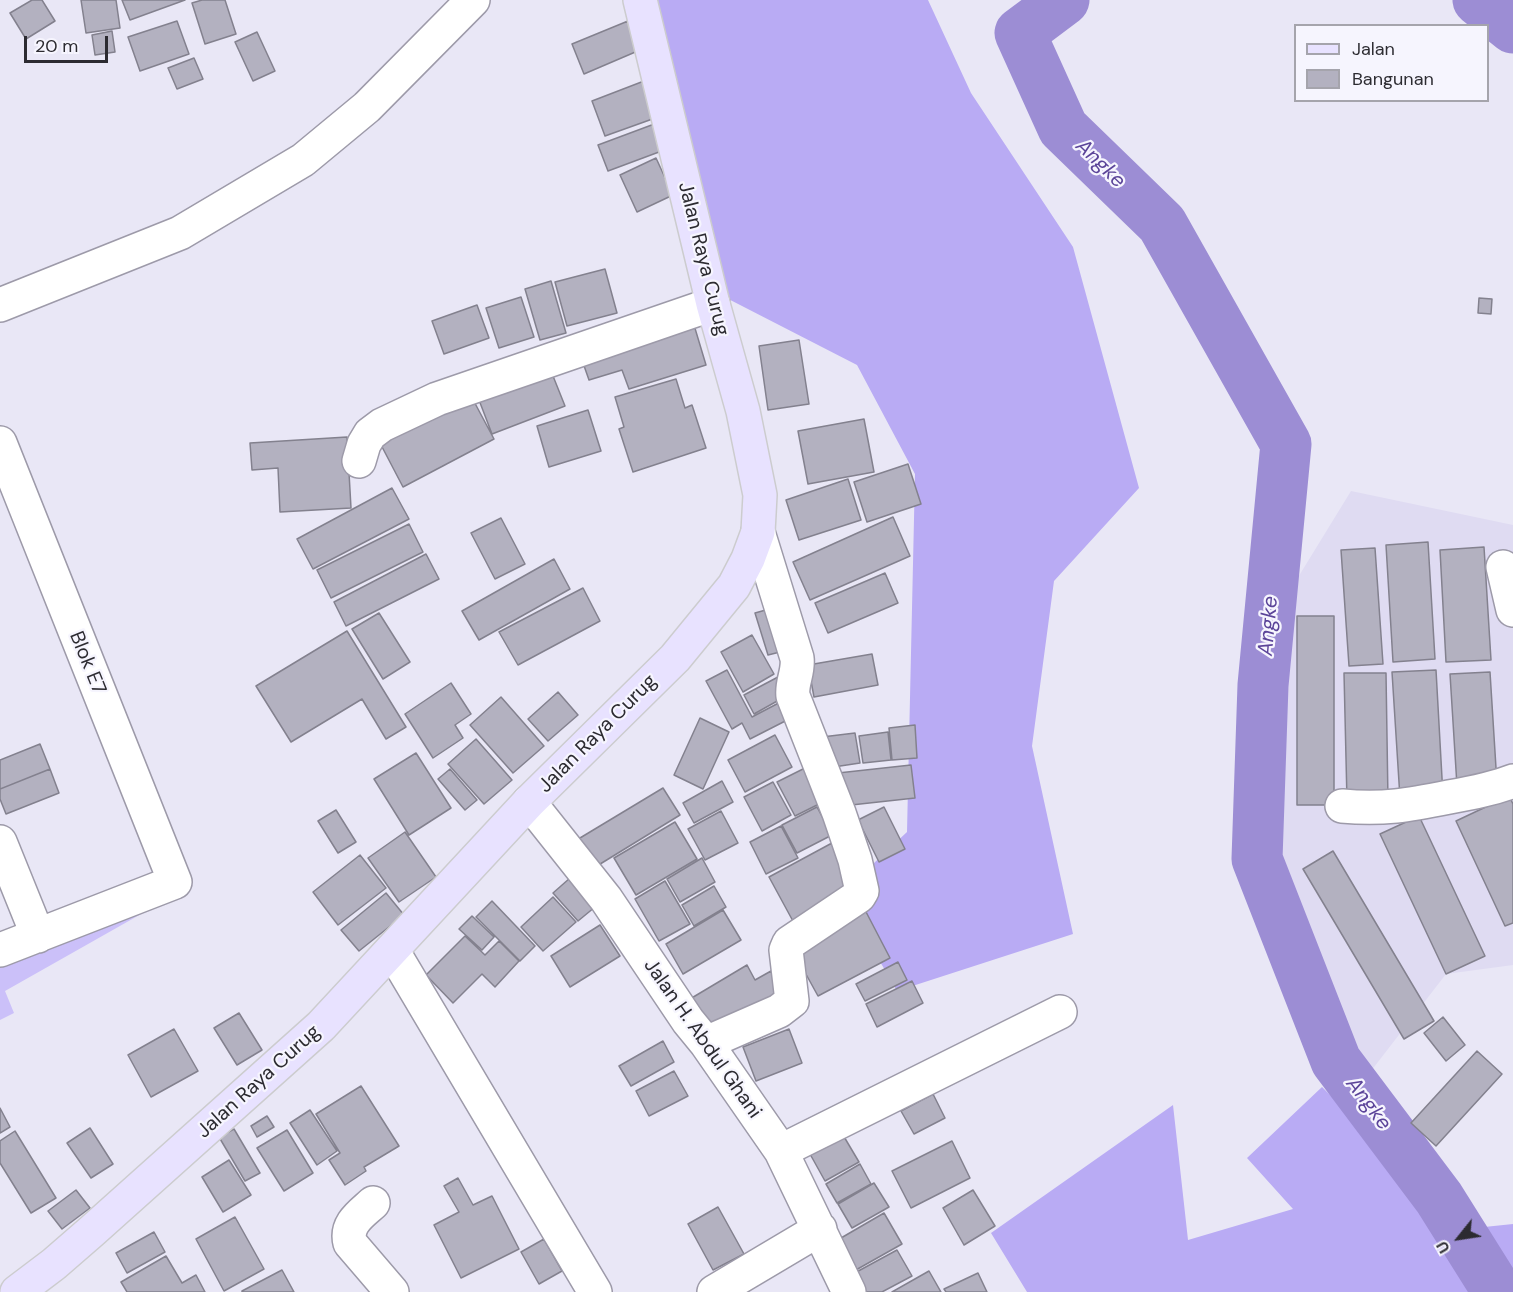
<!DOCTYPE html>
<style>
body{margin:0}
#map{position:relative;width:1513px;height:1292px;overflow:hidden;background:#e9e7f6;font-family:"DM Sans",sans-serif}
canvas{display:block}
.legend{position:absolute;left:1294px;top:24px;width:195px;height:78px;box-sizing:border-box;background:#f6f5fe;border:2px solid #a5a4ac;margin:0;padding:8px 10px;list-style:none;font-size:18px;color:#2c2b31}
.legend li{display:flex;align-items:center;gap:12px;height:30px}
.legend b{width:30px;border:2px solid #a5a4ac}
.north{position:absolute;left:1429px;top:1208px;width:60px;height:60px;-webkit-text-stroke:4px #f6f5fe;paint-order:stroke;rotate:240deg;font-size:16px;font-weight:700;line-height:24px;text-align:center;color:#2c2b31}
.north::after{content:'';display:block;margin:auto;width:21px;height:27px;background:#2c2b31;clip-path:polygon(50% 0,100% 100%,50% 72%,0 100%)}
.scale{position:absolute;left:24px;top:36px;width:84px;height:27px;box-sizing:border-box;border:3px solid #2c2b31;border-top:0;padding-left:8px;font-size:18px;line-height:21px;white-space:nowrap;color:#2c2b31;-webkit-text-stroke:4px #f6f5fe;paint-order:stroke}
</style>
<div id="map">
<canvas width="1513" height="1292"></canvas>
<ul class="legend">
<li><b style="height:8px;background:#e8e2ff"></b>Jalan</li>
<li><b style="height:16px;background:#b3b1c0"></b>Bangunan</li>
</ul>
<div class="north">U</div>
<div class="scale">20 m</div>
</div>
<script>
const g = document.querySelector('canvas').getContext('2d');
g.lineJoin = 'round';
function fill(path, color) { g.fillStyle = color; g.fill(path, 'evenodd'); }
function stroke(path, color, width, dash) { g.strokeStyle = color; g.lineWidth = width; g.lineCap = dash ? 'butt' : 'round'; g.setLineDash(dash || []); g.stroke(path); }
function label(font, color, halo, rows, align = 'center') {
  g.font = font + ' "DM Sans",sans-serif'; g.lineWidth = 4.5; g.setLineDash([]); g.textBaseline = 'middle'; g.strokeStyle = halo; g.fillStyle = color; for (const [text, x, y, turn = 0] of rows) {
    g.save(); g.translate(x, y); g.rotate((+turn || 0) * Math.PI / 180); g.textAlign = isNaN(turn) ? turn : align; if (halo) g.strokeText(text, 0, 0); g.fillText(text, 0, 0); g.restore();
  }
}
fill(new Path2D(`
 M1351 491 1513 525V965L1446 974 1371 1071 1262 889 1238 759 1270 623Z`), '#dfdbf2');
fill(new Path2D(`
 M180 892 5 991 14 1013 0 1020V953Z`), '#cbc0f9');
fill(new Path2D(`
 M646 0H928L971 93 1073 247 1139 488 1054 581 1032 746 1073 934 897 991 841 894 907 832 915 474 857 365 705 287Z
 M1322 1087 1465 1229 1513 1224V1292H1027L991 1233 1173 1105 1188 1240 1293 1209 1247 1158Z`), '#b9abf4');
stroke(new Path2D(`
 M1064 0 1020 33 1063 128 1162 224 1286 444 1263 685 1257 859 1336 1061 1439 1198 1498 1292
 M1478 0 1513 28`), '#9c8dd4', 51);
const building = new Path2D(`
 M32 0H42L55 21 26 39 10 13Z
 M81 0H116L120 28 86 33Z
 M122 0H185L130 20Z
 M202 0H225L236 34 205 44 192 3Z
 M177 21 189 54 140 71 128 37Z
 M628 21 640 50 584 74 572 44Z
 M112 31 115 52 95 55 92 35Z
 M257 32 275 71 253 81 235 42Z
 M194 58 203 79 177 89 168 68Z
 M644 81 658 117 605 136 592 101Z
 M657 123 667 149 608 171 598 145Z
 M656 158 673 195 637 212 620 175Z
 M605 269 617 313 567 326 555 282Z
 M551 281 566 333 540 340 525 289Z
 M521 297 534 337 499 348 486 308Z
 M1479 298 1492 299 1491 314 1478 313Z
 M477 305 489 338 444 354 432 321Z
 M694 325 706 365 629 389 622 370 589 380 582 360Z
 M799 340 809 404 768 410 759 346Z
 M551 371 565 406 492 434 479 400Z
 M676 379 685 408 692 405 706 448 633 472 619 429 624 427 615 397Z
 M470 394 494 439 403 487 380 443Z
 M588 410 601 451 549 467 537 426Z
 M864 419 874 472 808 484 798 431Z
 M347 437 351 508 280 512 278 468 252 470 250 443Z
 M908 464 921 504 867 522 854 482Z
 M848 479 861 520 799 540 786 500Z
 M392 488 409 519 313 569 297 539Z
 M893 517 910 556 810 600 793 562Z
 M501 518 525 564 495 579 471 533Z
 M409 524 423 552 331 598 317 570Z
 M1428 542 1435 659 1393 662 1386 545Z
 M1484 547 1491 660 1446 662 1440 550Z
 M1375 548 1383 664 1349 666 1341 550Z
 M426 554 439 579 346 626 334 602Z
 M554 559 570 589 479 640 462 611Z
 M885 573 898 603 828 633 815 603Z
 M583 588 600 621 518 665 499 632Z
 M780 606 792 649 768 655 755 613Z
 M379 613 410 662 383 679 352 629Z
 M1297 616H1334V805H1297Z
 M347 631 406 727 386 739 362 699 291 742 256 686Z
 M752 635 774 674 743 692 721 652Z
 M872 654 878 685 814 697 808 665Z
 M727 670 752 717 790 697 799 714 750 739 742 723 732 729 706 681Z
 M1436 670 1443 796 1400 798 1392 672Z
 M1490 672 1497 784 1457 786 1450 674Z
 M1344 673H1386L1388 801H1347Z
 M778 677 788 695 754 714 744 695Z
 M451 683 471 714 455 725 463 738 433 758 405 714Z
 M558 692 578 715 548 741 528 719Z
 M501 697 544 746 513 773 470 725Z
 M700 718 729 732 703 789 674 775Z
 M915 725 917 758 892 760 889 728Z
 M888 732 891 760 863 763 859 736Z
 M855 733 860 763 827 768 822 737Z
 M775 735 792 767 745 792 728 760Z
 M476 739 512 780 484 804 448 764Z
 M40 744 50 769 0 789V760Z
 M416 753 451 808 409 835 374 779Z
 M813 764 831 798 795 816 777 782Z
 M911 765 915 798 842 806 838 773Z
 M50 769 59 793 6 814 0 799V789Z
 M450 769 477 800 465 810 438 779Z
 M722 781 733 802 694 823 683 803Z
 M773 782 791 815 762 831 744 797Z
 M663 788 680 815 592 869 575 841Z
 M1509 796 1513 804V923L1505 926 1456 821Z
 M817 807 832 835 797 853 782 825Z
 M884 807 905 849 879 862 858 820Z
 M336 810 356 842 338 853 318 821Z
 M721 811 738 843 705 860 688 829Z
 M1419 816 1485 956 1446 974 1380 834Z
 M675 822 697 859 636 895 614 858Z
 M781 826 798 858 766 874 750 842Z
 M405 832 436 877 399 902 368 858Z
 M832 843 857 888 794 923 769 877Z
 M1333 851 1434 1021 1404 1039 1303 869Z
 M360 855 386 888 338 925 313 892Z
 M702 858 715 882 680 902 667 879Z
 M570 878 595 907 578 921 553 893Z
 M665 881 690 924 659 941 635 899Z
 M714 886 726 907 694 926 682 905Z
 M386 893 404 915 359 951 341 930Z
 M553 897 576 922 543 951 521 927Z
 M492 901 535 946 520 961 476 917Z
 M864 908 890 958 818 996 791 947Z
 M723 910 741 940 683 974 666 944Z
 M472 916 494 937 482 950 459 929Z
 M600 925 620 956 570 987 551 956Z
 M465 936 485 955 499 941 519 961 495 987 482 974 453 1003 426 975Z
 M898 962 907 980 865 1001 856 984Z
 M747 965 755 980 771 971 789 1000 710 1032 690 999Z
 M912 981 923 1003 877 1027 866 1004Z
 M239 1013 262 1050 237 1065 214 1028Z
 M1443 1017 1465 1045 1446 1061 1424 1033Z
 M174 1029 198 1071 151 1097 128 1055Z
 M789 1029 802 1063 756 1081 743 1047Z
 M663 1041 674 1062 631 1086 619 1066Z
 M1477 1051 1502 1074 1436 1146 1411 1123Z
 M674 1071 688 1096 649 1116 636 1091Z
 M361 1086 399 1146 364 1167 366 1171 345 1185 329 1160 340 1153 316 1114Z
 M933 1094 945 1118 914 1134 901 1111Z
 M0 1108 10 1127 0 1133Z
 M310 1110 337 1151 317 1165 290 1123Z
 M267 1116 274 1127 257 1137 251 1126Z
 M90 1128 113 1164 91 1178 67 1143Z
 M234 1129 260 1173 245 1181 219 1137Z
 M287 1130 313 1173 284 1191 257 1148Z
 M15 1131 56 1198 31 1213 0 1163V1141Z
 M843 1135 859 1162 825 1181 810 1154Z
 M952 1141 970 1178 911 1208 892 1171Z
 M229 1160 251 1195 223 1212 202 1177Z
 M860 1164 871 1184 837 1203 826 1184Z
 M458 1178 473 1205 492 1196 519 1249 461 1278 434 1225 459 1212 444 1186Z
 M874 1183 889 1207 852 1228 838 1204Z
 M76 1190 90 1208 62 1229 48 1211Z
 M973 1190 995 1226 964 1245 943 1208Z
 M718 1207 744 1254 713 1270 688 1224Z
 M884 1213 902 1244 847 1275 829 1245Z
 M235 1217 264 1269 224 1291 196 1239Z
 M154 1232 165 1252 127 1273 116 1253Z
 M544 1239 562 1271 539 1284 521 1252Z
 M897 1250 912 1276 882 1292H861L851 1275Z
 M166 1256 182 1283 196 1275 205 1292H127L121 1282Z
 M282 1270 294 1292H242V1291Z
 M929 1271 941 1292H892Z
 M978 1273 987 1292H946L944 1289Z`);
fill(building, '#b3b1c0');
stroke(building, '#83818e', 1.5);
const minor = new Path2D(`
 M0 305 180 233 303 160 367 107 473 0
 M0 443 175 882 0 950
 M359 461 364 444 370 434 382 425 437 399 713 304
 M1503 567 1513 610
 M529 802 606 899 688 1021 706 1043 781 1151 849 1292
 M1342 806C1383 810 1409 805 1449 797 1471 793 1493 789 1513 781
 M0 842 38 936
 M392 950 595 1292
 M706 1043 779 1011 792 1001 786 950 789 943 859 896 862 891 855 860 839 813 793 696C791 683 799 672 797 658L758 532
 M781 1151 1060 1012
 M373 1203C361 1214 345 1224 350 1243L392 1292
 M714 1292 820 1229`);
const major = new Path2D(`
 M17 1292 54 1264 92 1231 321 1026 529 802 675 658 734 586 748 559 758 532 760 495 743 411 713 304 640 0`);
stroke(minor, '#9d9aa9', 36);
stroke(major, '#ccccce', 36);
stroke(minor, '#fff', 33);
stroke(major, '#e8e2ff', 33);
label('20px', '#2c2b31', '#f6f5fe', [
 ["Jalan Raya Curug",703,259,76],
 ["Blok E7",87,663,68],
 ["Jalan Raya Curug",598,734,-45],
 ["Jalan H. Abdul Ghani",702,1039,55],
 ["Jalan Raya Curug",259,1082,-42]
]);
label('italic 21px', '#5b4499', '#f6f5fe', [
 ["Angke",1100,164,44],
 ["Angke",1269,626,-85],
 ["Angke",1368,1104,53]
]);
</script>
